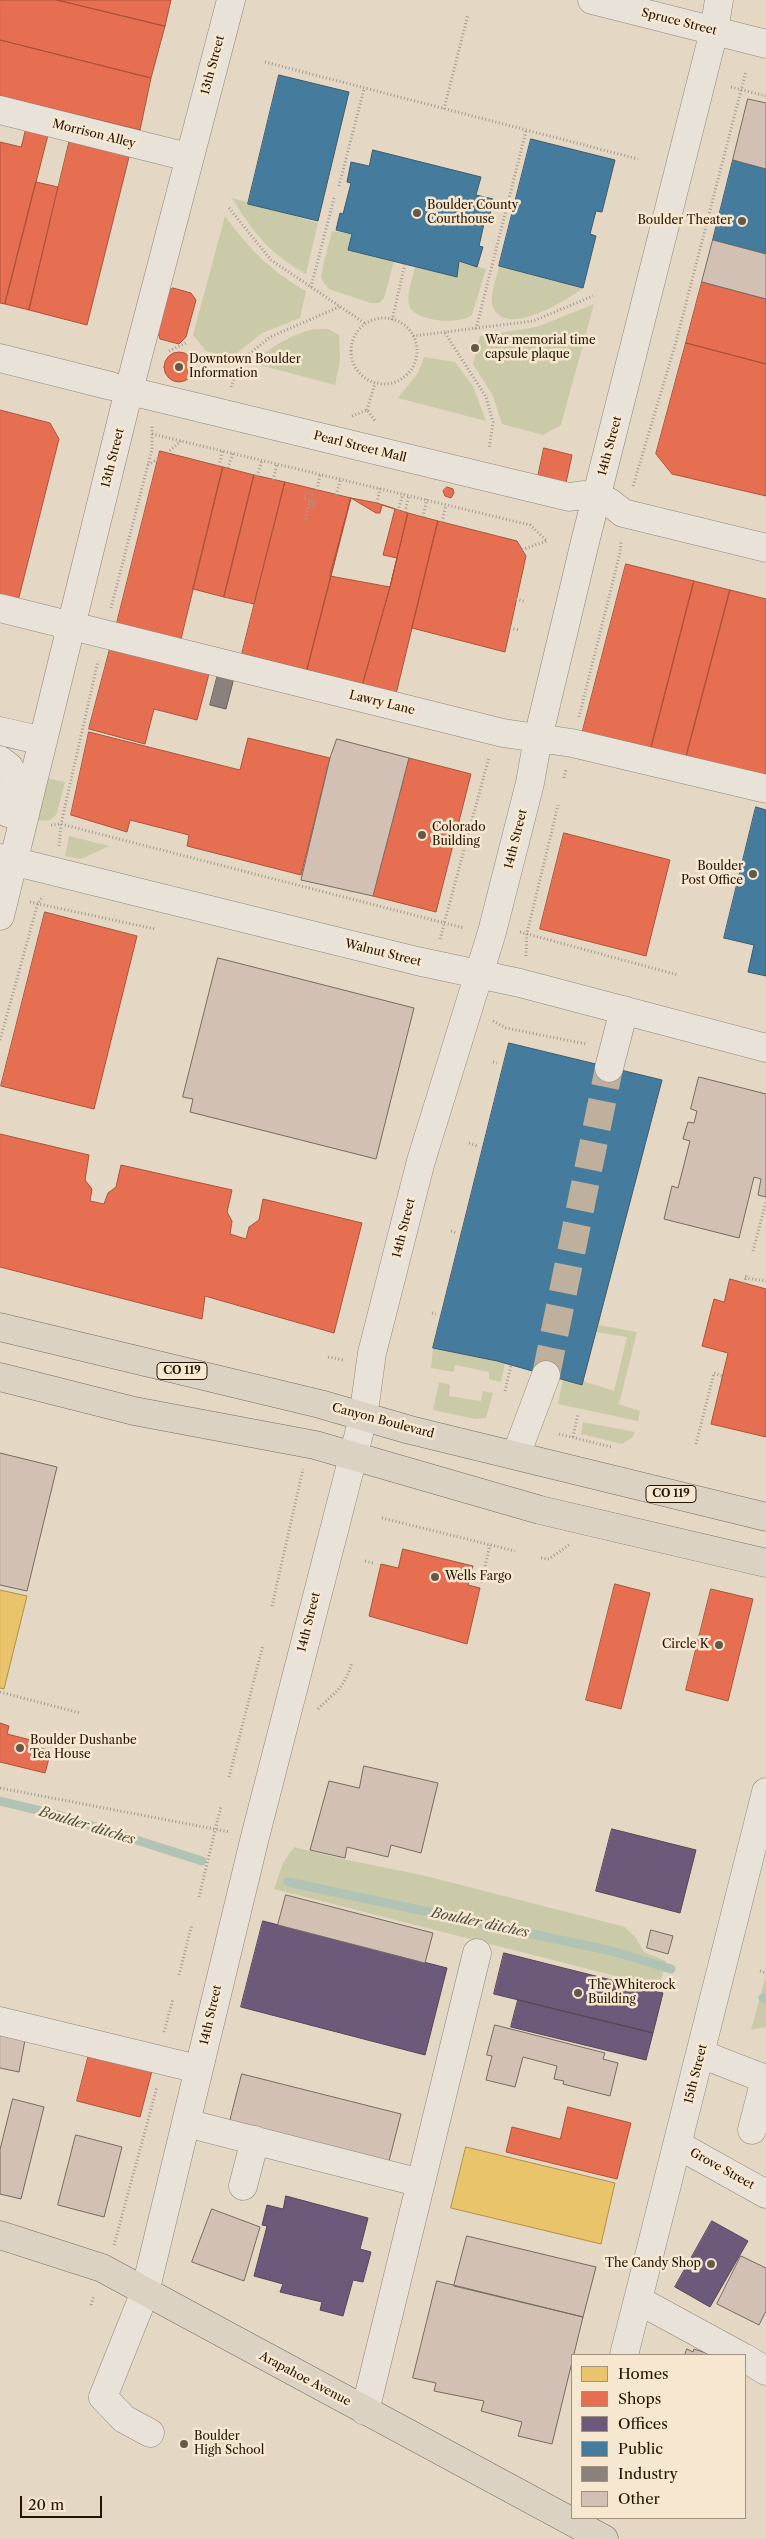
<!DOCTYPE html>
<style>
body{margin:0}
#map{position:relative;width:766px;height:2539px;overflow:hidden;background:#e4d7c4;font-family:"Libre Caslon Text",serif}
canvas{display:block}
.legend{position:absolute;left:571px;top:2354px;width:175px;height:165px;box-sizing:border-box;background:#f6e7d0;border:1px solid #a2927d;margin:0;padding:6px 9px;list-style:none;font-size:15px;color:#241300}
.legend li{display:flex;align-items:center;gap:10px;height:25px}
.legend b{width:25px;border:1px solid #a2927d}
.scale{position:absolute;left:20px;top:2496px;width:82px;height:22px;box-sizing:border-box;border:2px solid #241300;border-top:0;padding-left:6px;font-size:15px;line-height:18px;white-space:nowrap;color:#241300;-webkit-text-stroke:4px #f6e7d0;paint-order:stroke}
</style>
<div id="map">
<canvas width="766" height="2539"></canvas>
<ul class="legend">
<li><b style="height:14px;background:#e9c46a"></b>Homes</li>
<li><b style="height:14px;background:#e76f51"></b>Shops</li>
<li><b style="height:14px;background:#6d597a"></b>Offices</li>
<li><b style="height:14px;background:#457b9d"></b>Public</li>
<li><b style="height:14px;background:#8a817c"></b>Industry</li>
<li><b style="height:14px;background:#d1c0b3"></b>Other</li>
</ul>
<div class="scale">20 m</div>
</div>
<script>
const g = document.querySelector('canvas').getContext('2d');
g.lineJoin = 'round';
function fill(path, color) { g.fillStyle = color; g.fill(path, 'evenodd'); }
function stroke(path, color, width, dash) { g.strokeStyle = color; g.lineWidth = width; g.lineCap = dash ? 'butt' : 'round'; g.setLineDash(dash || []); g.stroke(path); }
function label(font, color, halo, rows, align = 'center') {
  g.font = font + ' "Libre Caslon Text",serif'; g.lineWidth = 5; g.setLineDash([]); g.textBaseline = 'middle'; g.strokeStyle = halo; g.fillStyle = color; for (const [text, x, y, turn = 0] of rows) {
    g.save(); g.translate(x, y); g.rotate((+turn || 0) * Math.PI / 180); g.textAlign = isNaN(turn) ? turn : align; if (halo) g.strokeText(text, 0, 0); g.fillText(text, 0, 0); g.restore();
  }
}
fill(new Path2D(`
 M232 198 318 223 306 274C269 253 254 234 232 198Z
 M225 216C248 248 272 272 306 291L300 318 262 333 231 358 206 351 193 335Z
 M332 231 352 234 394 261 384 298 379 303H371L329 289 324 283 321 278 323 266Z
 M459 261 486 269 472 315C460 325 414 322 409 305 406 294 413 277 415 267L457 276Z
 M499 266 583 288C567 300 502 341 492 304 490 294 497 277 499 266Z
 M594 304 561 425 543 435 502 424 493 396 473 364 480 336 537 327Z
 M314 329H328L339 335 340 361 335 385 252 363C272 347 289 335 314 329Z
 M424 357 455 362 473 386 486 421 398 398 418 373Z
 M45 778 65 782 57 813C52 822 45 821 36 820Z
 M69 836 109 846 81 859 65 856Z
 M598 1325 637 1332 619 1404 640 1411 638 1421 558 1404 563 1379 582 1385 583 1381 614 1391 627 1337 596 1332Z
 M433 1348 505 1363 501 1382 489 1379V1372L455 1365 454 1372 431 1368Z
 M439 1382 450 1385 449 1396 481 1401 483 1391 493 1393 486 1418 475 1419 433 1410Z
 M583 1422 635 1432 632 1438 622 1444 581 1434Z
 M294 1847 347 1860 426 1876 625 1927 636 1938 644 1952 666 1961 659 1987 274 1889 283 1863Z
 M766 1975V2027L751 2030Z`), '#cbcaa8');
const homes = new Path2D(`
 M0 1590 27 1596 4 1689 0 1688Z
 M466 2147 615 2183 601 2244 451 2208Z`);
fill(homes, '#e9c46a');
stroke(homes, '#ae8f4a', 1);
const shops = new Path2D(`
 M0 0H57L165 26 151 78 0 40Z
 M57 0H171L165 26Z
 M0 40 151 78 140 130 0 96Z
 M26 129 48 135 5 304 0 303V142L21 147Z
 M70 139 130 153 87 325 29 310Z
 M36 182 58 187 29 310 5 304Z
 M702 282 766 299V364L686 343Z
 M173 288 191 293 196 300 186 337 179 344 160 339 157 329 167 292Z
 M686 343 766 364V496L672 474 656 454Z
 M164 367a15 15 0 1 1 30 0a15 15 0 1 1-30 0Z
 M0 410 50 423 59 439 18 601 0 596Z
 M544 448 572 455 566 483 538 477Z
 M160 451 223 467 181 639 117 623Z
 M223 467 254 475 224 597 193 589Z
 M254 475 285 482 254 604 224 597Z
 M285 482 351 498 307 670 242 654Z
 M447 487 453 489 454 493 451 498 445 496 443 491Z
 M351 498 377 503 408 513 390 587 362 686 307 670Z
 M351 498 376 513H380L382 505 395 509 383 555 397 558 390 587 330 576Z
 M408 513 438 521 396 694 362 686 390 587Z
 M438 521 517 541 526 556 505 652 412 628Z
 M626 564 694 581 650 752 582 734Z
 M694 581 730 590 685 761 650 752Z
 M730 590 766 599V780L685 761Z
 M111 645 210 670 197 720 154 709 145 744 89 729Z
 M89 732 240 770 248 738 330 758 301 875 187 846 189 835 130 820 127 832 71 815Z
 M409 758 471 774 436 912 373 896Z
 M564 833 670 860 646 956 540 929Z
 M45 912 137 936 94 1109 1 1086Z
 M0 1134 89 1155 85 1180 92 1189 90 1201 104 1204 108 1193 116 1187 121 1165 232 1190 227 1212 232 1221 230 1234 246 1239 249 1227 259 1220 263 1199 362 1223 334 1333 205 1296 202 1319 0 1267Z
 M730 1279 766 1289V1437L711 1424 728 1353 702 1346 714 1299 724 1302Z
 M403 1549 473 1566 468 1585 480 1588 467 1644 369 1616 381 1564 398 1568Z
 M615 1584 650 1593 621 1709 586 1700Z
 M711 1589 753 1599 728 1701 686 1690Z
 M0 1723 9 1726 7 1734 31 1740 30 1745 51 1751 45 1773 0 1762Z
 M90 2050 153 2067 140 2117 77 2101Z
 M568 2107 631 2123 617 2179 506 2152 512 2127 560 2139Z`);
fill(shops, '#e76f51');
stroke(shops, '#ac5339', 1);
const offices = new Path2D(`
 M612 1829 696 1850 680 1913 596 1891Z
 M263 1921 447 1968 425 2055 241 2007Z
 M504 1953 663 1993 653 2033 494 1994Z
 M518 2000 653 2033 646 2060 511 2027Z
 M286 2196 368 2218 360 2249 371 2252 363 2282 353 2280 343 2316 320 2310 322 2302 280 2292 283 2284 254 2276 267 2226 262 2225 267 2205 283 2209Z
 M712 2221 748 2241 710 2307 675 2287Z`);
fill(offices, '#6d597a');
stroke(offices, '#574455', 1);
const public = new Path2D(`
 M279 75 349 92 318 221 248 204Z
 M531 139 615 160 602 212 596 211 590 234 596 236 583 288 499 266Z
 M373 150 481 177 476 195 493 199 490 215H486L479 246 483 247 477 267 459 261 457 277 348 250 352 234 336 230 340 213 343 214 351 183 347 182 351 162 369 166Z
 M733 160 766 169V254L713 240Z
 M756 807 766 810V976L748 972 754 945 724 938Z
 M509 1043 662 1080 582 1385 497 1361 433 1348Z`);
fill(public, '#457b9d');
stroke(public, '#3b5c6e', 1);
const industry = new Path2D(`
 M219 670 235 674 226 709 210 705Z`);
fill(industry, '#8a817c');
stroke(industry, '#6b6057', 1);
stroke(new Path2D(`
 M0 1801 58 1815 202 1861
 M288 1882 612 1951 671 1969
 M763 1998 766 1999`), '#b1c3b5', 9);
const building = new Path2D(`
 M748 99 766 103V169L733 160Z
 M713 240 766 254V299L702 282Z
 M337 739 409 758 373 896 301 880 330 758Z
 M218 958 414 1008 376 1159 190 1112 193 1099 183 1097Z
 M699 1077 766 1094V1197L758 1195 761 1179 754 1177 739 1238 664 1219 672 1186 678 1188 690 1141 683 1139 688 1122 694 1123 697 1111 691 1109Z
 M0 1453 57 1467 27 1591 0 1585Z
 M364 1766 438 1783 421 1853 391 1845 388 1857 347 1847 345 1858 310 1850 329 1781 359 1788Z
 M286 1895 433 1933 425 1963 278 1925Z
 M651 1930 673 1936 668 1954 647 1948Z
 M495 2025 605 2053 603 2059 618 2063 610 2096 563 2084 564 2081 554 2079 557 2066 523 2057 515 2087 486 2080 492 2056 487 2055Z
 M0 2035 25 2040 19 2072 0 2068Z
 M242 2074 401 2114 388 2165 229 2125Z
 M13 2099 44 2107 21 2199 0 2194V2150Z
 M76 2135 122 2147 104 2217 58 2205Z
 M212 2209 260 2227 244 2281 192 2262Z
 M467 2236 596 2267 583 2317 454 2286Z
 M741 2256 766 2268V2311L759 2325 717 2304Z
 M437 2281 583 2317 552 2444 518 2436 522 2422 481 2411 484 2401 434 2391 436 2383 413 2378Z
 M687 2349 693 2352 694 2349 712 2355H685Z`);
fill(building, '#d1c0b3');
stroke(building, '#746b5f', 1);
stroke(new Path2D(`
 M546 1375 609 1068`), '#beb09d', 28, [28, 14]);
const minor = new Path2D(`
 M592 0 766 44
 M0 110 188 157
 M0 358 111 386
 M138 393 569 497 583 495
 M609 502 623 513 766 548
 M0 608 503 733 572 743 766 789
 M0 731 43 741
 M0 760 9 767 15 778 8 813
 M0 858 417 961 520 983 766 1048
 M0 916 129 390 231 0
 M609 1068 624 1010
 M516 1455 546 1375
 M0 2021 198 2069
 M701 2054 765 2079 752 2130
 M186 2123 421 2183
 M678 2145 766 2194
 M243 2186 255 2140
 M638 2300 739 2355
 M624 2355 766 1792
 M745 2358 766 2371
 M365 2411 477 1953
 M150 2433 124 2419 103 2397 145 2292 255 1837 363 1418 372 1353 411 1200 421 1161 492 932 530 783 538 738 585 542 714 31 719 0`);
const major = new Path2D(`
 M0 1327 320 1404 410 1430 766 1517
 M0 1377 134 1411 315 1445 540 1510 766 1563
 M0 2235 102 2268 604 2539`);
stroke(minor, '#8f8679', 29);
stroke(major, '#746b5f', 29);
stroke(new Path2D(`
 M265 62 638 159
 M731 87 766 96
 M444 109 468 14
 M339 186 364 89
 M229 208 271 260 366 324
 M311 287 334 198
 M351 351a33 33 0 1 1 66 0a33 33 0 1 1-66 0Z
 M392 320 405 264
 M476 329 526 131
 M445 333 486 397 493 422 489 449
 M413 336 533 321 593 296
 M169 351 188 342
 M231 387 242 360 270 337 339 307
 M367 410 375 383
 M352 416 367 410 376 422
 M152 434 530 525 547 541 521 550
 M167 453 181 441
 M148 465 158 459
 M219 466 222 451
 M228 468 233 453
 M257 476 262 460
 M273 480 277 464
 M633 486 676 342 746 71
 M317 490 320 474
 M313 495 305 493 304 498 314 501V509
 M336 495 341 478
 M377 503 380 488
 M398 511 403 494
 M405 512 409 495
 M423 517 427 499
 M306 519 309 502 314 504
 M442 522 446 505
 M516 599 526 602
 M111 608 152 449V425
 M510 628 519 630
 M579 717 620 553 621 541
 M564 778 566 769
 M51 825 61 824 464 928
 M59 846 61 824 98 661
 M30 902 155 929
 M520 932 678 975
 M440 939 489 757
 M526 956 527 933 558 805
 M493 1021 506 1028 586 1044
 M0 1040 38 903 43 896
 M493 1062 497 1063
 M469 1143 477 1146
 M451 1231 456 1233
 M753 1251 766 1202
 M745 1278 766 1281
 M744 1283 747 1274
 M432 1313 436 1314
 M328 1357 343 1360
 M505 1391 511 1365
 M559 1434 611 1447
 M573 1437 578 1414
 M696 1444 714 1373 722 1376
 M382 1518 515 1551
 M541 1558 549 1559 569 1545
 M365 1561 373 1563
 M481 1583 490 1545
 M272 1606 303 1469
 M0 1692 80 1713
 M318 1709C337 1690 344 1689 352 1662
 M229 1777 263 1645
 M0 1788 230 1832
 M199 1897 221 1806
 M760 1971 766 1973
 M179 1975 192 1924
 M164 2032 173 1999
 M114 2245 157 2087
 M91 2305 94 2295`), '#a29b92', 3, [1, 2.5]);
stroke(minor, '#e9e2d8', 28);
stroke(major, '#dcd2c3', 28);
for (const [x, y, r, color] of [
 [417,213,5,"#675845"],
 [742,221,5,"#675845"],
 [475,348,5,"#675845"],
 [179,367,5,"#675845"],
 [422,835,5,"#675845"],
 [753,874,5,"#675845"],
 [435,1577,5,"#675845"],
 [719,1645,5,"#675845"],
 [20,1748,5,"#675845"],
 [578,1993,5,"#675845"],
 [711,2264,5,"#675845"],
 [184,2444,5,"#675845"]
]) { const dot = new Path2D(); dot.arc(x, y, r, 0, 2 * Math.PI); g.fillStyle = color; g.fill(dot); stroke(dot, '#f6e7d0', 2); }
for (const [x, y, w] of [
 [182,1371,50],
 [671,1494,50]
]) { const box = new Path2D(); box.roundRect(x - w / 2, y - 8.5, w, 17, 4); g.fillStyle = '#f6e7d0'; g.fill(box); stroke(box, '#241300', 1); }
label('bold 11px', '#241300', null, [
 ["CO 119",182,1371],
 ["CO 119",671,1494]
]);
label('12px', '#241300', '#f6e7d0', [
 ["Spruce Street",679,22,14],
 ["13th Street",213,65,-75],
 ["Morrison Alley",94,134,14],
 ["14th Street",610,446,-75],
 ["Pearl Street Mall",360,447,14],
 ["13th Street",113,458,-76],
 ["Lawry Lane",382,703,14],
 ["14th Street",516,839,-76],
 ["Walnut Street",383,953,14],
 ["14th Street",404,1228,-76],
 ["Canyon Boulevard",383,1421,15],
 ["14th Street",309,1622,-76],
 ["14th Street",211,2015,-77],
 ["15th Street",696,2074,-76],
 ["Grove Street",722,2169,29],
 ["Arapahoe Avenue",305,2379,28]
]);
label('12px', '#241300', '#f6e7d0', [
 ["Boulder County",427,206],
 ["Courthouse",427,220],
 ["Boulder Theater",732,221,"right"],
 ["War memorial time",485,341],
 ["capsule plaque",485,355],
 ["Downtown Boulder",189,360],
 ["Information",189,374],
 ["Colorado",432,828],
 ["Building",432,842],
 ["Boulder",743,867,"right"],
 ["Post Office",743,881,"right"],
 ["Wells Fargo",445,1577],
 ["Circle K",709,1645,"right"],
 ["Boulder Dushanbe",30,1741],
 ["Tea House",30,1755],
 ["The Whiterock",588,1986],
 ["Building",588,2000],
 ["The Candy Shop",701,2264,"right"],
 ["Boulder",194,2437],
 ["High School",194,2451]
], 'left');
label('italic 14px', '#4e4e3d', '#f6e7d0', [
 ["Boulder ditches",87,1826,17],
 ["Boulder ditches",480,1923,12]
]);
</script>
